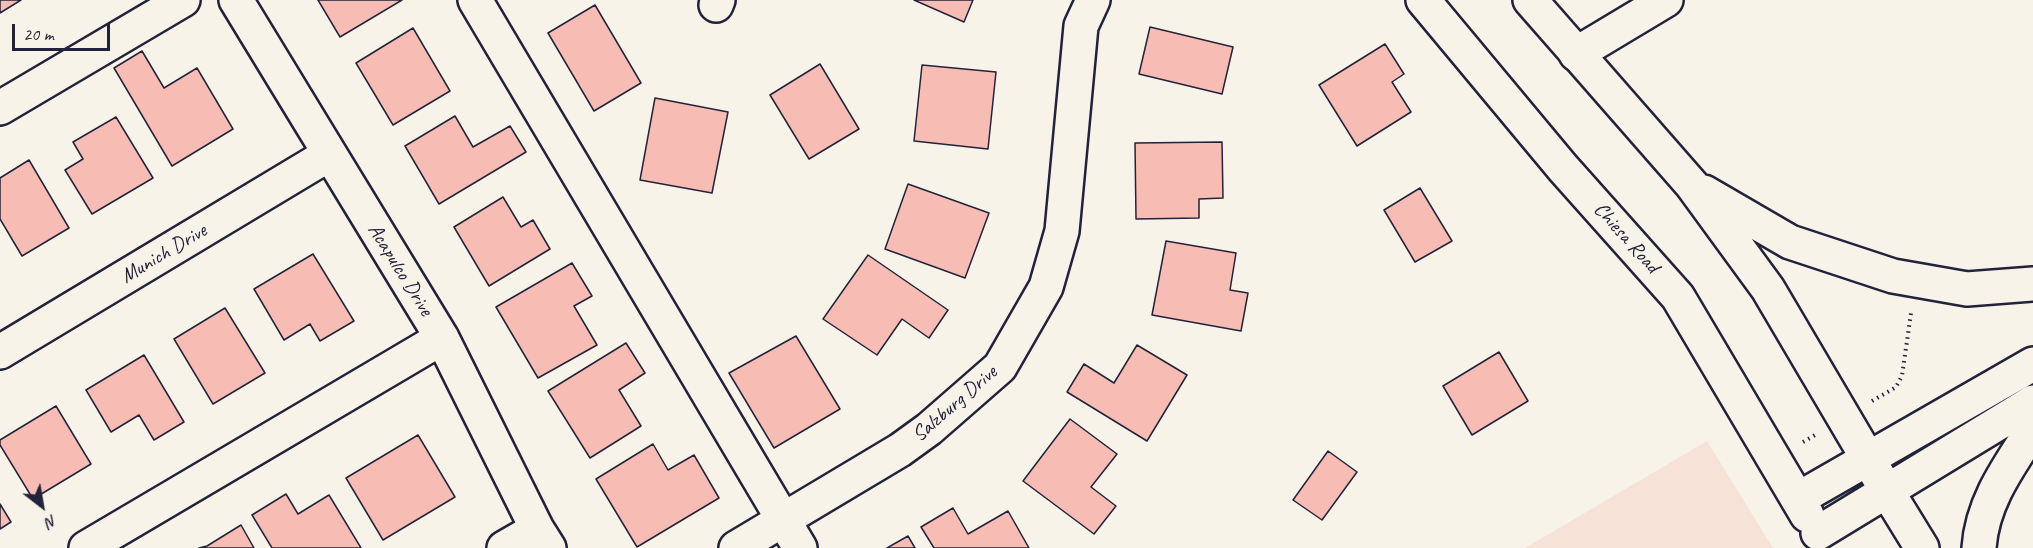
<!DOCTYPE html>
<style>
body{margin:0}
#map{position:relative;width:2033px;height:548px;overflow:hidden;background:#f7f3e8;font-family:Caveat,sans-serif}
canvas{display:block}
.north{position:absolute;left:12px;top:476px;width:60px;height:60px;-webkit-text-stroke:4px #f7f3e8;paint-order:stroke;rotate:149deg;font-size:16px;font-weight:700;line-height:24px;text-align:center;color:#22223b}
.north::after{content:'';display:block;margin:auto;width:21px;height:27px;background:#22223b;clip-path:polygon(50% 0,100% 100%,50% 72%,0 100%)}
.scale{position:absolute;left:12px;top:24px;width:98px;height:27px;box-sizing:border-box;border:3px solid #22223b;border-top:0;padding-left:8px;font-size:18px;line-height:21px;white-space:nowrap;color:#22223b;-webkit-text-stroke:4px #f7f3e8;paint-order:stroke}
</style>
<div id="map">
<canvas width="2033" height="548"></canvas>
<div class="north">N</div>
<div class="scale">20 m</div>
</div>
<script>
const g = document.querySelector('canvas').getContext('2d');
g.lineJoin = 'round';
function fill(path, color) { g.fillStyle = color; g.fill(path, 'evenodd'); }
function stroke(path, color, width, dash) { g.strokeStyle = color; g.lineWidth = width; g.lineCap = dash ? 'butt' : 'round'; g.setLineDash(dash || []); g.stroke(path); }
function label(font, color, halo, rows, align = 'center') {
  g.font = font + ' Caveat,sans-serif'; g.lineWidth = 4.5; g.setLineDash([]); g.textBaseline = 'middle'; g.strokeStyle = halo; g.fillStyle = color; for (const [text, x, y, turn = 0] of rows) {
    g.save(); g.translate(x, y); g.rotate((+turn || 0) * Math.PI / 180); g.textAlign = isNaN(turn) ? turn : align; if (halo) g.strokeText(text, 0, 0); g.fillText(text, 0, 0); g.restore();
  }
}
fill(new Path2D(`
 M1707 441 1773 548H1525Z`), '#f7e2d8');
const building = new Path2D(`
 M0 0H21L0 13Z
 M318 0H402L340 37Z
 M914 0H973L964 22Z
 M595 5 641 83 594 111 548 33Z
 M1150 27 1233 47 1222 94 1139 74Z
 M413 28 450 91 393 125 356 63Z
 M1385 44 1404 74 1392 82 1411 112 1357 146 1319 85Z
 M142 51 164 88 197 68 233 129 172 166 114 68Z
 M820 64 859 129 809 159 770 95Z
 M922 65 996 72 988 149 914 141Z
 M655 98 728 112 712 193 640 180Z
 M455 116 473 147 510 126 526 152 439 204 405 146Z
 M116 117 153 178 92 214 65 170 83 159 73 142Z
 M1222 142 1223 198 1199 199V218L1136 219 1135 143Z
 M29 160 69 228 22 256 0 219V178Z
 M908 184 989 213 965 278 885 249Z
 M1420 188 1452 241 1415 262 1384 210Z
 M503 197 521 227 533 220 550 249 489 286 454 227Z
 M1166 241 1236 253 1230 290 1248 293 1241 331 1152 315Z
 M313 254 354 321 320 341 310 324 284 340 254 289Z
 M868 255 948 310 929 338 902 319 877 355 823 319Z
 M572 263 592 296 574 306 597 345 538 378 496 307Z
 M225 308 265 373 213 404 174 339Z
 M796 336 840 409 774 448 729 373Z
 M626 343 645 373 619 390 641 426 590 458 548 391Z
 M1137 345 1187 375 1147 441 1067 392 1084 364 1114 383Z
 M1499 352 1528 401 1472 435 1443 386Z
 M144 355 184 422 154 440 139 415 111 432 86 390Z
 M56 406 91 464 33 499 0 445V440Z
 M1070 419 1117 454 1091 487 1116 506 1094 534 1023 481Z
 M418 435 455 497 383 540 346 478Z
 M653 444 668 470 694 455 719 498 637 547 596 479Z
 M1328 451 1357 472 1322 520 1293 500Z
 M286 494 298 514 329 495 361 548H272L252 515Z
 M0 504 11 522 0 529Z
 M953 508 968 534 1008 511 1029 548H934L921 527Z
 M241 525 254 548H199L207 546Z
 M908 536 915 548H887Z`);
fill(building, '#f7bcb3');
stroke(building, '#22223b', 1.5);
const minor = new Path2D(`
 M236 0 442 338 537 529 549 548
 M475 0 800 548
 M716 5 718 0
 M1576 54 1666 0
 M0 108 183 0
 M0 352 328 155
 M1887 491 1922 548
 M86 548 442 338
 M504 548 537 529
 M736 548 900 450 929 429 1000 367 1046 287 1062 231 1081 26 1093 0`);
const major = new Path2D(`
 M1423 0 1563 168 1678 297 1807 515
 M1530 0 1692 185 1768 289 1887 491
 M1704 192 1790 242 1893 276 1967 289 2033 284
 M1798 499 2033 364
 M1818 533 2033 402
 M1979 548C1982 502 2009 466 2033 429`);
stroke(minor, '#22223b', 38);
stroke(major, '#22223b', 38);
stroke(new Path2D(`
 M1872 401 1896 387 1902 376 1911 313
 M1803 442 1817 434`), '#22223b', 4, [1.5, 4.5]);
stroke(minor, '#f7f3e8', 33);
stroke(major, '#f7f3e8', 33);
label('21px', '#22223b', '#f7f3e8', [
 ["Chiesa Road",1626,238,48],
 ["Munich Drive",164,254,-31],
 ["Acapulco Drive",400,270,58],
 ["Salzburg Drive",955,404,-41]
]);
</script>
